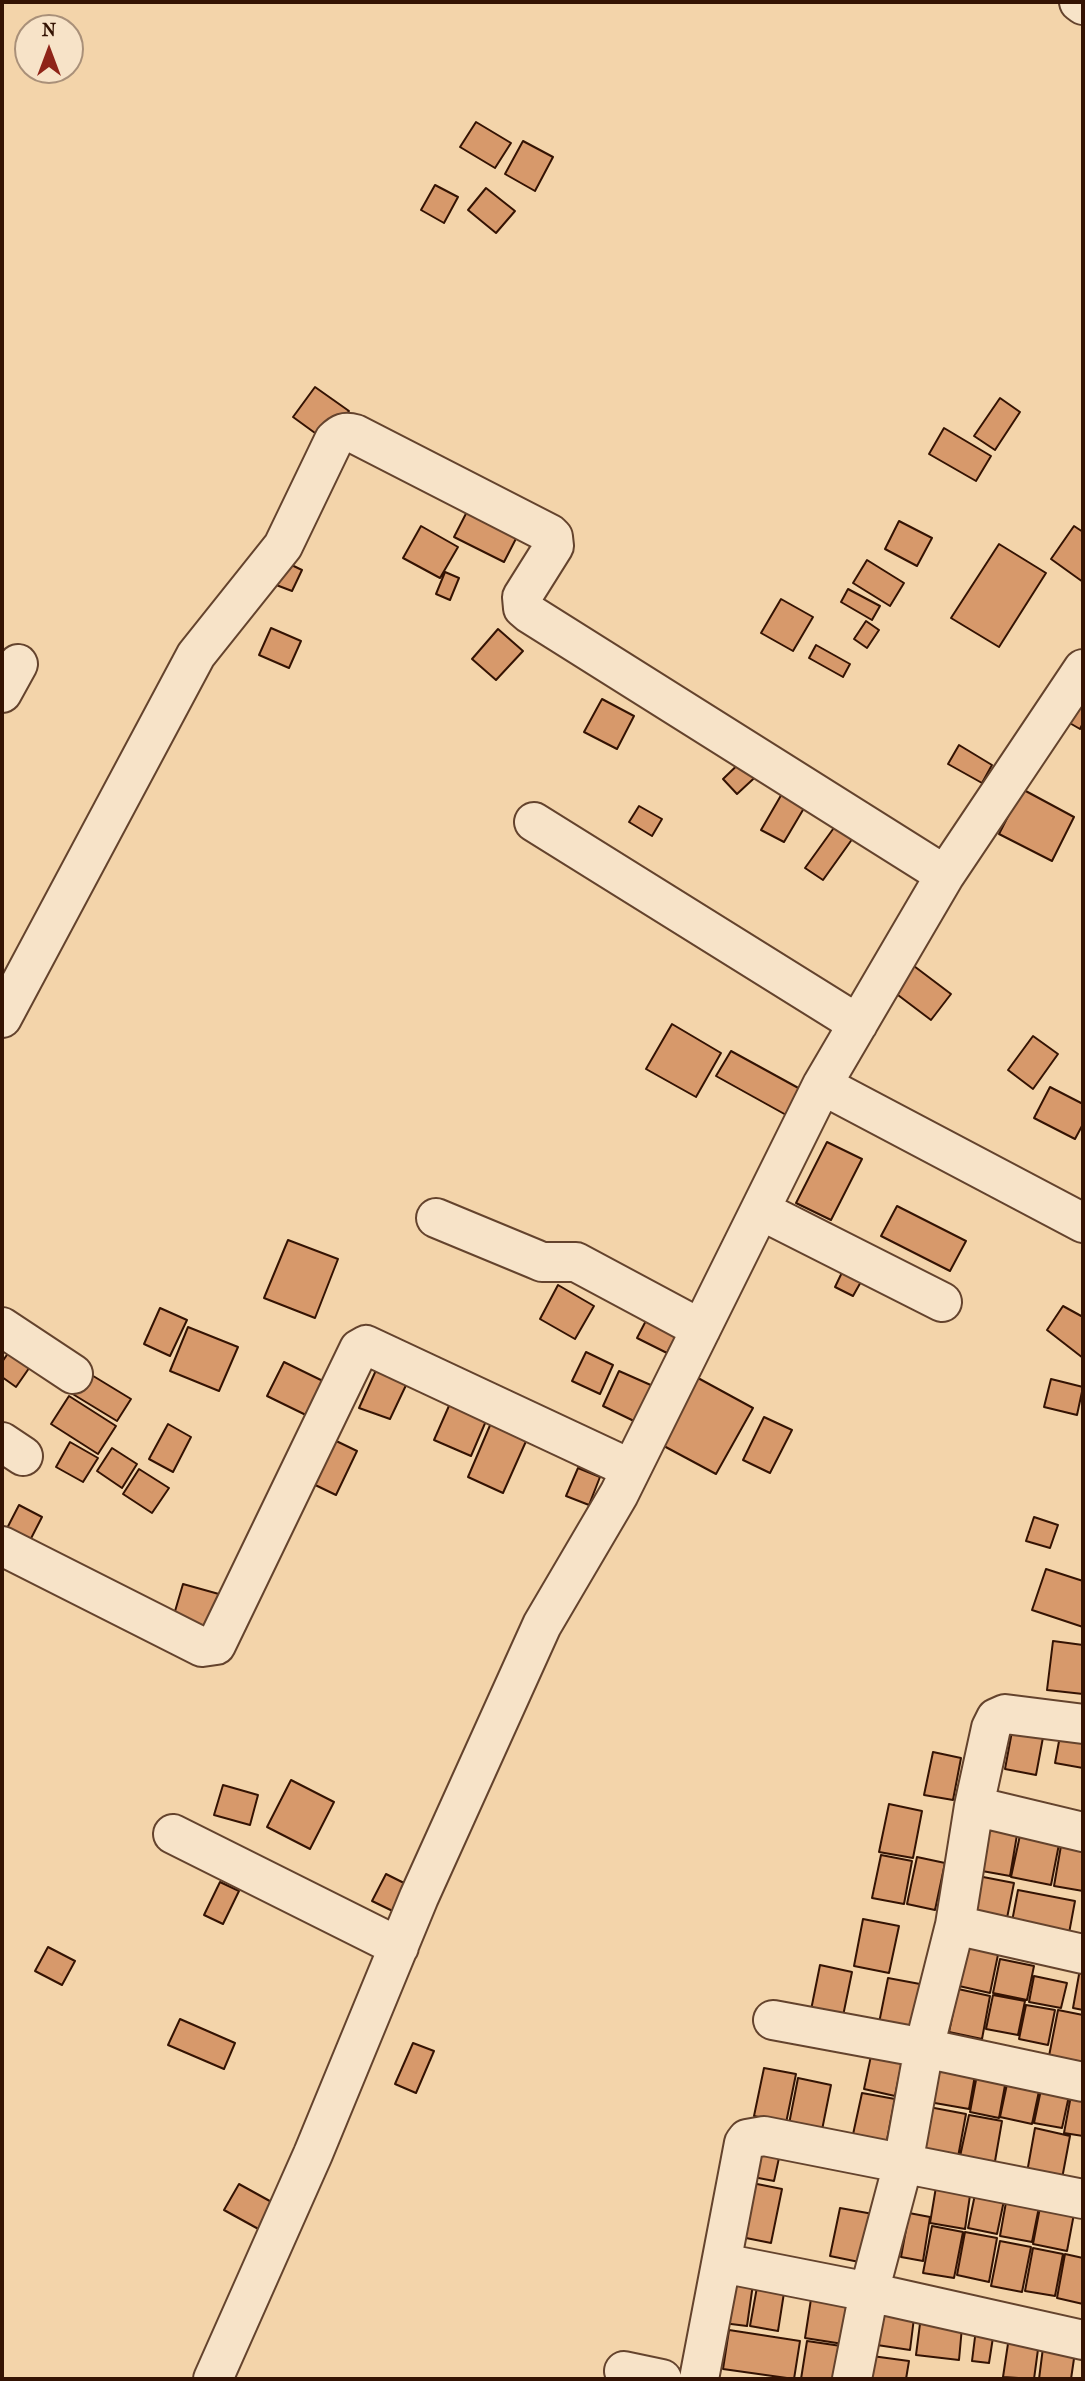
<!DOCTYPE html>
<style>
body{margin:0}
#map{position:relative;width:1085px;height:2381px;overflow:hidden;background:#f3d4aa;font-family:"IM FELL French Canon",serif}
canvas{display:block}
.frame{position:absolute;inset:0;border:4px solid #341303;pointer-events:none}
.north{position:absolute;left:14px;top:14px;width:70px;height:70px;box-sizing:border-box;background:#f7e3c8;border:2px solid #a99079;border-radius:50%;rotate:0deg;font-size:19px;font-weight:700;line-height:28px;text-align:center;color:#341303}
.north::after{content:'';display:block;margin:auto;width:24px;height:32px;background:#8f2418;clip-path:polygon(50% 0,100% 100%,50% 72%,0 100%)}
</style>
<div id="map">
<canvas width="1085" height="2381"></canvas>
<div class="frame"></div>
<div class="north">N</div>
</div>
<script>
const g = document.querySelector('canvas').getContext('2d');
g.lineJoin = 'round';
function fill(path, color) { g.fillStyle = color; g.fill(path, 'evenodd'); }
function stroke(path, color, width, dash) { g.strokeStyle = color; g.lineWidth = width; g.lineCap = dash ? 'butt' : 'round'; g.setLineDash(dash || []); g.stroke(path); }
const building = new Path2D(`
 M476 122 511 143 495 168 460 147Z
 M523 141 553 157 535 191 505 174Z
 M435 185 458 197 444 223 421 210Z
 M486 188 515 211 496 233 468 210Z
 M315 387 349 411 326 441 293 417Z
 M1000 398 1020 412 995 450 974 436Z
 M944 428 991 456 976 481 929 454Z
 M474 498 524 523 504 562 454 537Z
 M899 521 932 538 917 566 885 549Z
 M421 526 458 547 440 578 403 558Z
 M1074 526 1083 532V582L1051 559Z
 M999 544 1046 573 999 647 951 618Z
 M281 560 302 570 292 591 271 583Z
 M867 560 904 583 890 606 853 583Z
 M445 572 459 578 450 600 436 594Z
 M848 589 880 606 872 620 841 602Z
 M781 599 813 617 793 651 761 633Z
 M866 621 879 630 867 648 854 639Z
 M271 628 301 641 289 668 259 655Z
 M498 629 523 651 496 680 472 659Z
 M816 645 850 664 843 677 809 658Z
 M1083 693V723L1080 729 1061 718Z
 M602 699 634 716 617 749 584 732Z
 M959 745 992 765 982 783 948 764Z
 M750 753 764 769 737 794 723 779Z
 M787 785 810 798 784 842 761 830Z
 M1022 789 1074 817 1052 861 999 834Z
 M639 806 662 819 652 836 629 822Z
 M841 818 858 831 823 880 805 868Z
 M906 960 951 994 931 1020 886 986Z
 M672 1024 721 1053 696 1097 646 1069Z
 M1033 1036 1058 1054 1033 1089 1008 1070Z
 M731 1051 802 1090 788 1116 716 1076Z
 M1050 1087 1083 1104V1124L1075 1139 1034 1118Z
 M827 1142 862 1159 831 1220 796 1203Z
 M897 1206 966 1241 950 1271 881 1236Z
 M288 1240 338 1259 315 1318 264 1298Z
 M848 1260 867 1271 853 1296 835 1287Z
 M558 1285 594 1306 575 1339 540 1319Z
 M1063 1306 1083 1317V1358L1047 1330Z
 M160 1308 187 1320 170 1356 144 1344Z
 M651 1311 681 1327 667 1353 637 1338Z
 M188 1327 238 1347 219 1391 170 1371Z
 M13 1346 34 1361 16 1387 2 1377V1362Z
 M586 1352 613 1365 600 1394 572 1381Z
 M284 1362 327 1383 310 1417 267 1396Z
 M377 1368 408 1381 390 1419 359 1408Z
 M85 1371 131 1399 117 1421 71 1393Z
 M619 1371 653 1386 636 1422 603 1406Z
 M698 1378 753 1408 716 1474 662 1445Z
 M1051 1379 1083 1387 1077 1415 1044 1407Z
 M69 1396 116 1426 98 1454 51 1424Z
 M452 1399 489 1414 471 1456 434 1440Z
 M764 1417 792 1430 770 1473 743 1460Z
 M491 1423 527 1439 503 1493 468 1477Z
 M168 1424 191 1437 173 1472 149 1459Z
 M330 1438 357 1451 336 1495 309 1482Z
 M70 1442 98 1458 83 1482 56 1467Z
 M112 1448 137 1464 122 1488 97 1471Z
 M578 1468 600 1477 589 1505 566 1496Z
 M139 1469 169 1488 152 1513 123 1494Z
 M19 1505 42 1517 23 1554 2 1538Z
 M1034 1517 1058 1525 1050 1548 1026 1541Z
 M1046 1569 1083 1581V1627L1032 1610Z
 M183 1584 226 1596 216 1630 173 1618Z
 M1053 1641 1083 1645V1694L1047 1690Z
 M1062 1725 1083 1727V1768L1055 1763Z
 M1013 1726 1044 1732 1036 1775 1005 1769Z
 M933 1752 961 1758 953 1800 924 1795Z
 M291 1780 334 1802 310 1849 267 1827Z
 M223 1785 258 1795 250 1825 214 1815Z
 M889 1804 922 1811 913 1858 879 1852Z
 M990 1824 1018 1829 1010 1876 982 1871Z
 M1022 1826 1061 1834 1051 1885 1011 1877Z
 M1062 1840 1083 1844V1891L1054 1886Z
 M881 1855 912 1861 904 1904 872 1898Z
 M917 1857 945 1863 935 1910 907 1904Z
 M386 1874 416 1889 403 1916 372 1901Z
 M978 1876 1014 1883 1005 1928 969 1921Z
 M220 1882 239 1891 223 1924 204 1915Z
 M1018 1890 1075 1901 1067 1944 1010 1932Z
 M863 1919 899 1926 889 1973 854 1966Z
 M967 1943 999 1950 990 1993 959 1986Z
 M48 1947 75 1961 62 1985 35 1971Z
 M1000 1959 1034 1966 1027 2000 993 1993Z
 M820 1965 852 1972 843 2016 811 2010Z
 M1080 1969H1083V2010L1073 2008Z
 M1034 1976 1067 1983 1061 2008 1029 2002Z
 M888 1978 920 1984 912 2030 879 2023Z
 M958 1989 990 1996 982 2039 949 2032Z
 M993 1995 1025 2001 1018 2035 986 2029Z
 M1026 2005 1055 2010 1048 2045 1019 2039Z
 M1058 2010 1083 2015V2062L1049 2056Z
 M180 2019 235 2043 224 2069 168 2045Z
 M413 2043 434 2051 416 2093 395 2084Z
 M872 2051 903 2057 895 2096 864 2089Z
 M938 2056 977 2064 969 2109 929 2102Z
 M979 2064 1008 2069 999 2118 970 2112Z
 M764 2068 796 2074 786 2123 754 2116Z
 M1010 2070 1042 2077 1032 2124 1000 2117Z
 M798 2078 831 2085 822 2130 789 2124Z
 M1042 2085 1070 2091 1062 2128 1034 2123Z
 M1072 2090 1083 2092V2136L1064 2133Z
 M862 2093 895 2099 886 2145 852 2139Z
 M929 2107 966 2114 958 2157 920 2150Z
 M969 2115 1002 2121 994 2167 959 2161Z
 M1035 2128 1070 2136 1061 2184 1026 2178Z
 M751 2138 782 2144 774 2181 743 2175Z
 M938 2175 972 2182 965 2229 930 2223Z
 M978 2180 1007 2186 997 2234 968 2228Z
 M742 2181 782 2189 771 2243 731 2235Z
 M239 2184 277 2205 262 2231 224 2210Z
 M1008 2191 1041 2197 1032 2242 1000 2236Z
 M1042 2197 1076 2203 1067 2251 1033 2244Z
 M840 2208 873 2214 864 2263 830 2256Z
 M909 2213 930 2217 923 2261 901 2257Z
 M932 2226 963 2232 954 2278 923 2273Z
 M965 2232 997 2238 989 2282 957 2275Z
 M1000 2241 1031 2247 1022 2292 991 2286Z
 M1033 2248 1063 2254 1055 2296 1025 2291Z
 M1065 2254 1083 2258V2304L1057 2298Z
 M722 2273 754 2277 747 2326 715 2322Z
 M759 2276 786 2280 778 2331 750 2326Z
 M813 2286 851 2292 843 2344 805 2338Z
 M882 2306 915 2310 910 2350 877 2345Z
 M922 2308 963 2316 959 2360 916 2355Z
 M976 2329 994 2331 989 2363 972 2361Z
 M729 2330 800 2341 794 2379 723 2369Z
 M1009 2337 1039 2342 1034 2379 1003 2377Z
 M1044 2340 1076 2345 1071 2379H1039Z
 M807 2341 841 2346 836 2379H801Z
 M872 2356 909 2361 906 2379H868Z`);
fill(building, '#d7996b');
stroke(building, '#341303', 2);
const street = new Path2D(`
 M1079 2 1083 5
 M2 693 18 664
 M534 822 858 1024
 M2 1018 196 655 283 546 334 440C341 433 345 431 355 434L550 534 553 537 554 546 522 597 523 608 530 614 945 875
 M822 1085 1083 1223
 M760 1210 942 1302
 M436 1218 535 1259 542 1262H576L701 1329
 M2 1327 73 1374
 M2 1442 23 1456
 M2 1546 202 1647 216 1645 359 1349 366 1345 631 1469
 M974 1806 1083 1832
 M173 1834 399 1947
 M955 1925 1083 1954
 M773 2020 924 2048 1083 2082
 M722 2263 869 2292 1083 2340
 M624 2371 662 2379
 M213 2379 313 2154 419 1897 542 1625 619 1494 822 1085 945 875 1083 669
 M699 2379 744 2143 747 2139 764 2136 1083 2199
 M852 2379 869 2292 903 2164 924 2048 955 1925 974 1806 991 1728 996 1718 1005 1714 1083 1724`);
stroke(street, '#64432d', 42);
stroke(street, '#f7e3c8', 38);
</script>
